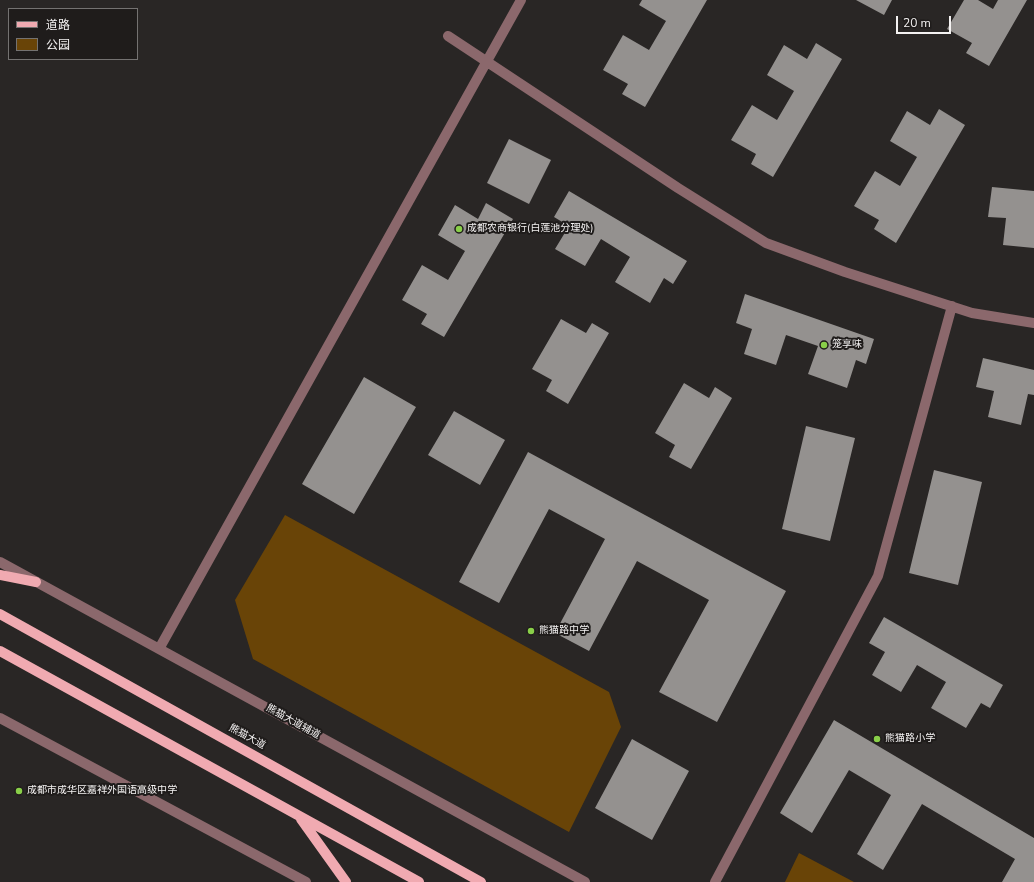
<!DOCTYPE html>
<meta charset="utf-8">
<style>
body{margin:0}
#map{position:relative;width:1034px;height:882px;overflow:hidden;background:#292625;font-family:"Nunito Sans","Noto Sans SC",sans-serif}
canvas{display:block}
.legend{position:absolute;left:8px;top:8px;width:130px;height:52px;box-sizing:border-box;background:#1f1c1b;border:1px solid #747271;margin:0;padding:5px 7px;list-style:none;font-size:12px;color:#f4f2f2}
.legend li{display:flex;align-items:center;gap:8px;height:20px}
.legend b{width:20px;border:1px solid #747271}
.scale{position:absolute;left:896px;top:16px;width:55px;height:18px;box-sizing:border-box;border:2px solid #f4f2f2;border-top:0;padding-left:5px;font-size:12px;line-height:14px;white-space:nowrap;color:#f4f2f2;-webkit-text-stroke:3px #1f1c1b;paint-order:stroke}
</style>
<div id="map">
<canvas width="1034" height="882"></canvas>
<ul class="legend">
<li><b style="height:5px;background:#f0aab1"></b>道路</li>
<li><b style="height:11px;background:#694407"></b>公园</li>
</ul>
<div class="scale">20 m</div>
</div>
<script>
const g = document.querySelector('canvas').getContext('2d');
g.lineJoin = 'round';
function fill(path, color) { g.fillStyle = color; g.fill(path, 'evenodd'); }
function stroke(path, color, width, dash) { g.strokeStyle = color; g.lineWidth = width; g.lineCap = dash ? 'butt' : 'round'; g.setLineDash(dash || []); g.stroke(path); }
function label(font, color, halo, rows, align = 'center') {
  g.font = font + ' "Nunito Sans","Noto Sans SC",sans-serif'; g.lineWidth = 4; g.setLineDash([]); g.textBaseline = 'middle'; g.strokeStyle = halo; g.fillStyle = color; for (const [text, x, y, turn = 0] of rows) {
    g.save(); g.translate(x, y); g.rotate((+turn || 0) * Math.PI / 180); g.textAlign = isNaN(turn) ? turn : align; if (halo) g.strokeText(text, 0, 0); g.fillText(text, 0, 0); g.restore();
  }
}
fill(new Path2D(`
 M285 515 609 692 621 727 569 832 253 659 235 600Z
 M799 853 854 882H785Z`), '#694407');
fill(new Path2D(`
 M642 0H707L645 107 622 94 628 84 603 70 623 35 649 50 666 21 639 5Z
 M856 0H892L884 15Z
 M964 0H978L993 9 998 0H1027L989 66 966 53 972 43 947 29Z
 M816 43 842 59 773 177 751 164 756 154 731 140 752 105 777 120 794 91 767 75 784 45 807 59Z
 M939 109 965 125 896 243 874 229 879 220 854 206 875 171 900 186 917 157 890 141 907 111 930 125Z
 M509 139 551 160 529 204 487 183Z
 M992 187 1034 191V248L1003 245 1006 218 988 217Z
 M569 191 687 261 673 284 664 278 650 303 615 282 630 257 601 239 585 266 555 249 569 226 554 217Z
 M486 203 513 219 444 337 421 324 427 314 402 300 422 265 448 280 465 251 438 235 455 205 478 219Z
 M745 294 874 339 866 364 856 360 847 388 808 374 818 346 786 335 776 365 744 354 752 329 736 323Z
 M561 319 586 333 592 323 609 333 568 404 546 391 552 380 532 369Z
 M983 358 1034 370V395L1028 394 1021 425 988 417 994 391 976 387Z
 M364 377 416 407 354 514 302 484Z
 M684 383 709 398 715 387 732 398 691 469 669 457 675 445 655 433Z
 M454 411 505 440 480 485 428 455Z
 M806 426 855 438 830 541 782 529Z
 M528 452 786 591 717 722 659 692 709 600 637 561 589 651 555 633 605 539 549 509 499 603 459 582Z
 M934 470 982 482 958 585 909 573Z
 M884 617 1003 685 990 708 981 703 966 728 931 708 946 682 917 665 901 692 872 675 885 652 869 643Z
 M834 720 1034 838V882H1002L1015 859 922 804 883 870 857 854 891 795 849 770 812 833 780 813Z
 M632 739 689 771 652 840 595 808Z`), '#94918f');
stroke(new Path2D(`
 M448 36 678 188 766 243 845 272 972 313 1034 323
 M0 562 585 882
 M159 649 521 0
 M0 718 306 882
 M715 882 878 576 952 306`), '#8b686c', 10);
stroke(new Path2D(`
 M0 575 36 582
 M0 614 481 882
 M0 651 419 882
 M301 819 346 882`), '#f0aab1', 10);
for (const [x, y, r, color] of [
 [459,229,4,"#89cf49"],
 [824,345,4,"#89cf49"],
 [531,631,4,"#89cf49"],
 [877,739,4,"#89cf49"],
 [19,791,4,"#89cf49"]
]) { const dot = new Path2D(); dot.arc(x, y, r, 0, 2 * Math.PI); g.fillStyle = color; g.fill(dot); stroke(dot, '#1f1c1b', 1.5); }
label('10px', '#f4f2f2', '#1f1c1b', [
 ["成都农商银行(白莲池分理处)",467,229],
 ["笼享味",832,345],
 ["熊猫路中学",539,631],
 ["熊猫路小学",885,739],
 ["成都市成华区嘉祥外国语高级中学",27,791]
], 'left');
label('10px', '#f4f2f2', '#1f1c1b', [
 ["熊猫大道辅道",293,722,29],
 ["熊猫大道",247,737,29]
]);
</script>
